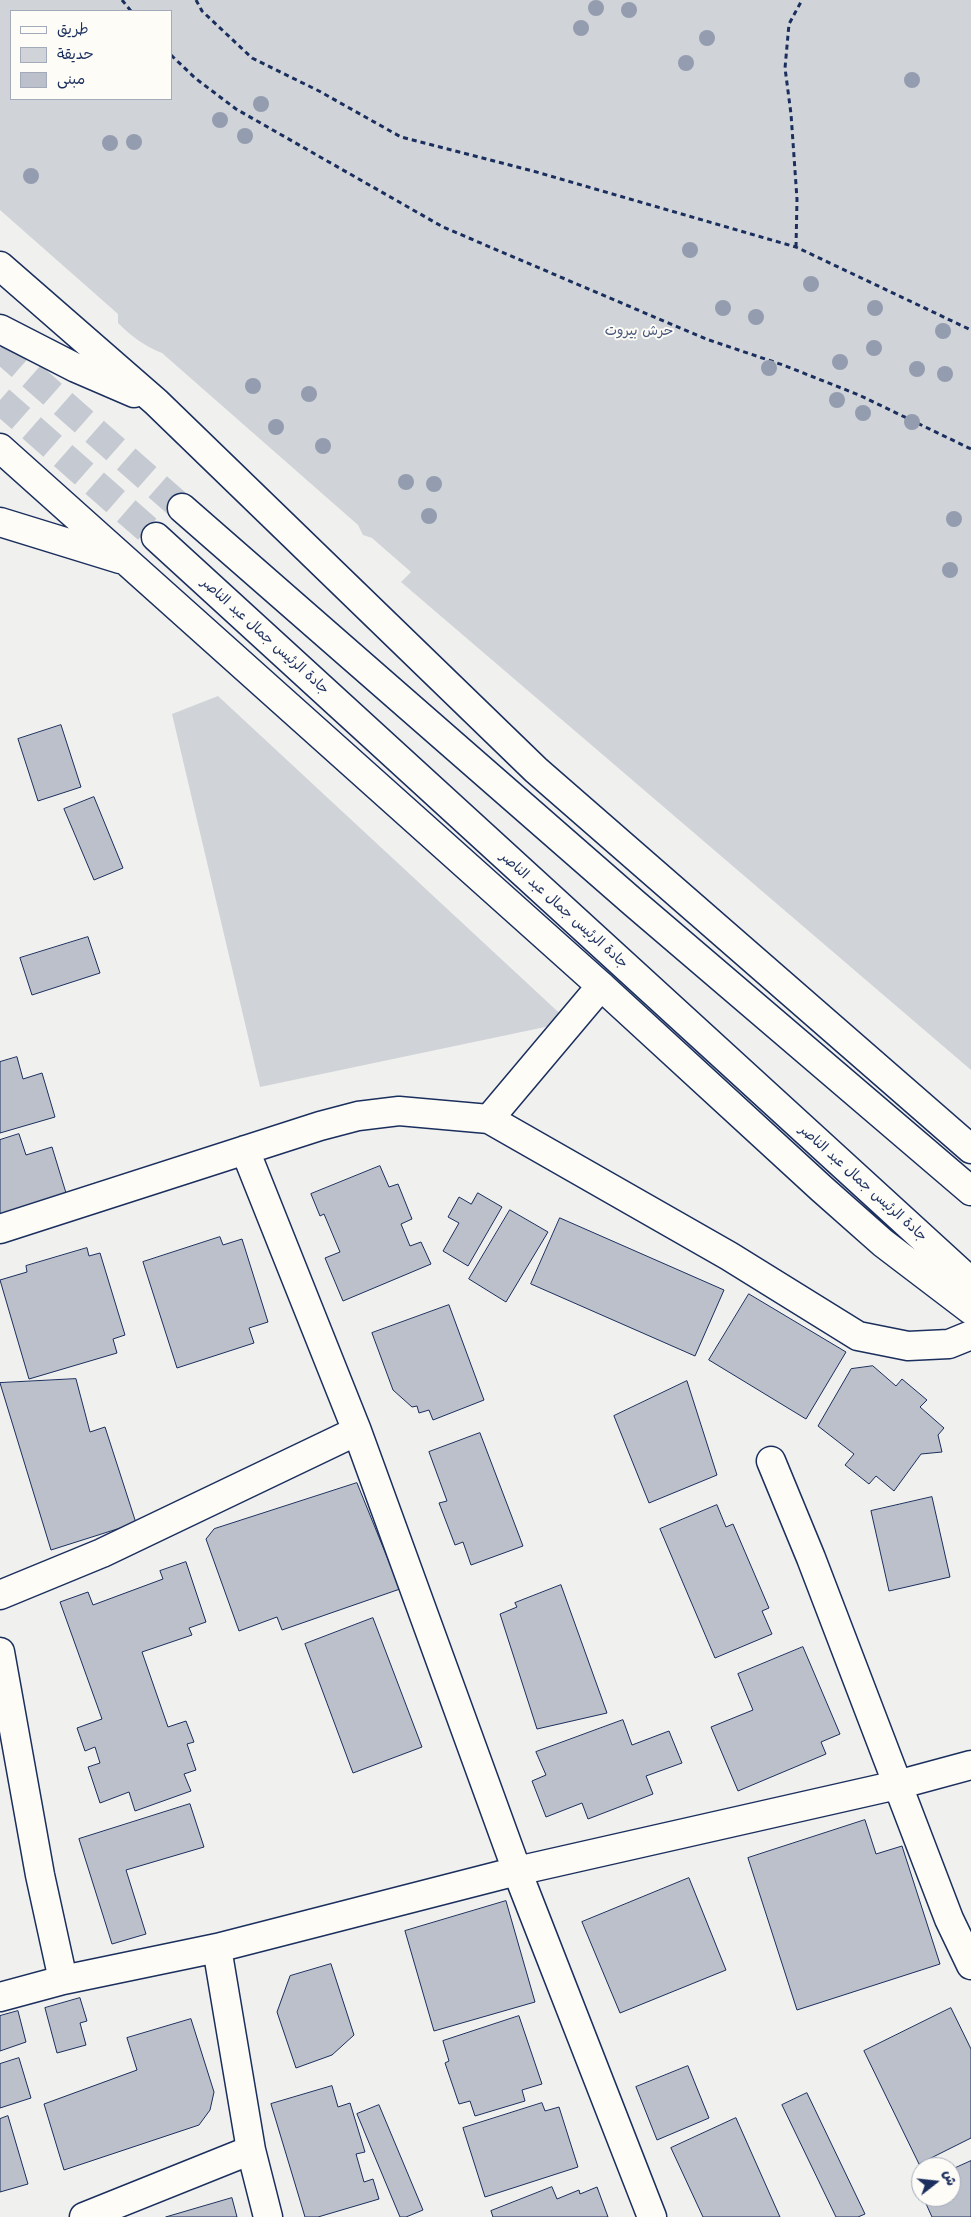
<!DOCTYPE html>
<meta charset="utf-8">
<style>
body{margin:0}
#map{position:relative;width:971px;height:2217px;overflow:hidden;background:#f0f0ee;font-family:"Comic Neue","Playpen Sans Arabic",sans-serif}
canvas{display:block}
.legend{position:absolute;left:10px;top:10px;width:162px;height:90px;box-sizing:border-box;background:#fdfcf7;border:1px solid #a3aaba;margin:0;padding:6px 9px;list-style:none;font-size:15px;color:#1b2f5e}
.legend li{display:flex;align-items:center;gap:10px;height:25px}
.legend b{width:25px;border:1px solid #a3aaba}
.north{position:absolute;left:911px;top:2157px;width:50px;height:50px;box-sizing:border-box;background:#fdfcf7;border:1px solid #a3aaba;border-radius:50%;rotate:74deg;font-size:14px;font-weight:700;line-height:20px;text-align:center;color:#1b2f5e}
.north::after{content:'';display:block;margin:auto;width:18px;height:22px;background:#1b2f5e;clip-path:polygon(50% 0,100% 100%,50% 72%,0 100%)}
</style>
<div id="map">
<canvas width="971" height="2217"></canvas>
<ul class="legend">
<li><b style="height:6px;background:#fdfcf7"></b>طريق</li>
<li><b style="height:14px;background:#d0d3d8"></b>حديقة</li>
<li><b style="height:14px;background:#bbc0ca"></b>مبنى</li>
</ul>
<div class="north">ش</div>
</div>
<script>
const g = document.querySelector('canvas').getContext('2d');
g.lineJoin = 'round';
function fill(path, color) { g.fillStyle = color; g.fill(path, 'evenodd'); }
function stroke(path, color, width, dash) { g.strokeStyle = color; g.lineWidth = width; g.lineCap = dash ? 'butt' : 'round'; g.setLineDash(dash || []); g.stroke(path); }
function label(font, color, halo, rows, align = 'center') {
  g.font = font + ' "Comic Neue","Playpen Sans Arabic",sans-serif'; g.lineWidth = 4; g.setLineDash([]); g.textBaseline = 'middle'; g.strokeStyle = halo; g.fillStyle = color; for (const [text, x, y, turn = 0] of rows) {
    g.save(); g.translate(x, y); g.rotate((+turn || 0) * Math.PI / 180); g.textAlign = isNaN(turn) ? turn : align; if (halo) g.strokeText(text, 0, 0); g.fillText(text, 0, 0); g.restore();
  }
}
fill(new Path2D(`
 M0 0H971V1070L401 582 411 572 372 538 363 535 358 525 162 353C144 346 131 336 118 323V314L0 210ZM171 11V99H11V11Z
 M218 696 569 1022 260 1087 172 714Z`), '#d0d3d8');
const building = new Path2D(`
 M61 725 81 787 38 801 18 739Z
 M94 797 123 868 94 880 64 809Z
 M88 937 100 973 32 995 20 958Z
 M17 1057 23 1079 42 1073 55 1117 0 1133V1062Z
 M19 1134 26 1155 52 1147 66 1193 0 1214V1140Z
 M380 1166 389 1187 398 1184 412 1219 401 1224 410 1246 421 1242 431 1264 343 1301 325 1258 340 1252 324 1214 320 1216 311 1194Z
 M478 1193 502 1207 468 1266 443 1251 459 1223 448 1217 459 1197 471 1204Z
 M510 1210 548 1232 506 1302 469 1279Z
 M560 1218 724 1290 695 1356 531 1284Z
 M220 1237 223 1245 242 1239 268 1322 249 1328 254 1343 177 1368 143 1262Z
 M87 1248 89 1256 100 1253 125 1335 113 1339 117 1353 29 1379 0 1280 27 1272 26 1266Z
 M749 1294 846 1352 806 1419 709 1360Z
 M449 1305 484 1400 433 1420 429 1410 419 1413 417 1406 412 1407 393 1390 372 1333Z
 M873 1366 896 1386 902 1379 927 1400 920 1407 944 1428 938 1435 942 1452 921 1454 894 1491 876 1476 869 1484 845 1465 854 1454 818 1426 851 1369Z
 M76 1379 90 1432 105 1427 136 1523 51 1550 0 1383Z
 M687 1381 717 1475 649 1503 614 1416Z
 M480 1433 523 1546 471 1565 463 1542 455 1545 439 1503 447 1501 429 1452Z
 M357 1483 400 1589 282 1630 277 1617 239 1631 206 1539 214 1529Z
 M932 1497 950 1577 889 1591 871 1511Z
 M717 1505 726 1527 733 1524 769 1608 762 1611 772 1634 715 1658 660 1529Z
 M186 1562 206 1622 189 1628 192 1635 142 1652 168 1727 186 1721 194 1742 187 1744 196 1770 184 1774 191 1791 135 1811 129 1792 100 1803 88 1767 100 1763 95 1747 85 1751 77 1728 102 1719 60 1602 88 1592 93 1605 163 1579 160 1571Z
 M561 1585 607 1713 537 1729 500 1614 517 1607 515 1603Z
 M373 1618 422 1747 353 1773 305 1644Z
 M803 1647 840 1734 821 1742 826 1754 738 1791 711 1727 753 1710 738 1674Z
 M623 1720 632 1745 669 1731 682 1763 646 1776 653 1794 588 1819 582 1803 546 1817 532 1781 546 1775 536 1752Z
 M190 1804 204 1847 126 1870 146 1934 112 1944 79 1839Z
 M865 1820 876 1854 902 1846 940 1964 797 2010 748 1858Z
 M689 1878 726 1970 620 2013 582 1922Z
 M506 1901 535 2002 434 2031 405 1931Z
 M331 1964 354 2035 332 2055 296 2068 277 2012 290 1976Z
 M80 1998 87 2021 80 2023 86 2045 57 2053 45 2008Z
 M951 2008 971 2049V2138L919 2164 864 2051Z
 M18 2011 26 2042 0 2051V2016Z
 M519 2016 542 2084 522 2090 525 2101 475 2116 470 2101 459 2104 445 2063 449 2061 443 2041Z
 M191 2019 214 2092 210 2110 199 2125 64 2170 44 2104 137 2070 127 2038Z
 M19 2058 31 2098 0 2108V2064Z
 M688 2066 709 2118 657 2140 636 2087Z
 M332 2086 338 2107 350 2103 365 2152 356 2154 364 2182 373 2179 379 2199 318 2217H305L271 2104Z
 M807 2093 865 2214 858 2217H836L782 2105Z
 M542 2103 545 2111 559 2107 578 2167 485 2197 463 2128Z
 M379 2105 423 2210 406 2217H400L357 2114Z
 M8 2116 28 2184 0 2192V2119Z
 M736 2118 780 2217H703L671 2148Z
 M971 2161V2217H932L923 2197H951V2170Z
 M552 2187 557 2199 579 2190 580 2194 597 2187 608 2217H493L491 2211Z
 M232 2198 237 2217H166Z`);
fill(building, '#bbc0ca');
stroke(building, '#1b2f5e', 1);
stroke(new Path2D(`
 M0 348 182 508
 M0 400 156 537`), '#c5c9d1', 28, [28, 14]);
const minor = new Path2D(`
 M489 1119 601 986
 M245 1150 357 1431 517 1871 652 2217
 M0 1229 320 1126 358 1116 399 1111 489 1119 729 1256 858 1336 908 1346 949 1344 971 1335
 M771 1461 811 1558 949 1919 971 1965
 M0 1595 102 1553 357 1431
 M0 1652 40 1875 63 1980
 M217 1948 251 2150 268 2217
 M0 1997 63 1980 217 1948 517 1871 897 1785 971 1765
 M84 2217 251 2150`);
const trunk = new Path2D(`
 M0 266 156 402 536 770 971 1149
 M0 329 76 368 134 393
 M0 448 601 986 822 1189 883 1243 971 1310
 M182 508 634 903 971 1191
 M0 522 120 559
 M156 537 971 1282`);
stroke(minor, '#1b2f5e', 31);
stroke(trunk, '#1b2f5e', 31);
stroke(new Path2D(`
 M122 0 131 11
 M196 0 202 11 252 58 319 91 401 137 533 171 796 247 971 330
 M171 55 195 78 236 109 443 227 706 339 783 365 859 395 971 449
 M796 247 797 199 791 114 785 68 789 24 802 0`), '#1b2f5e', 3, [5, 4]);
stroke(minor, '#fdfcf7', 28);
stroke(trunk, '#fdfcf7', 28);
g.fillStyle = '#949caf';
for (const [x, y] of [
 [596,8],
 [629,10],
 [581,28],
 [707,38],
 [686,63],
 [912,80],
 [261,104],
 [220,120],
 [245,136],
 [134,142],
 [110,143],
 [31,176],
 [690,250],
 [811,284],
 [723,308],
 [875,308],
 [756,317],
 [943,331],
 [874,348],
 [840,362],
 [769,368],
 [917,369],
 [945,374],
 [253,386],
 [309,394],
 [837,400],
 [863,413],
 [912,422],
 [276,427],
 [323,446],
 [406,482],
 [434,484],
 [429,516],
 [954,519],
 [950,570]
]) { g.beginPath(); g.arc(x, y, 8, 0, 2 * Math.PI); g.fill(); }
label('14px', '#48587c', '#fdfcf7', [
 ["حرش بيروت",639,331]
]);
label('14px', '#1b2f5e', '#fdfcf7', [
 ["جادة الرئيس جمال عبد الناصر",265,636,42],
 ["جادة الرئيس جمال عبد الناصر",564,910,42],
 ["جادة الرئيس جمال عبد الناصر",863,1183,42]
]);
</script>
